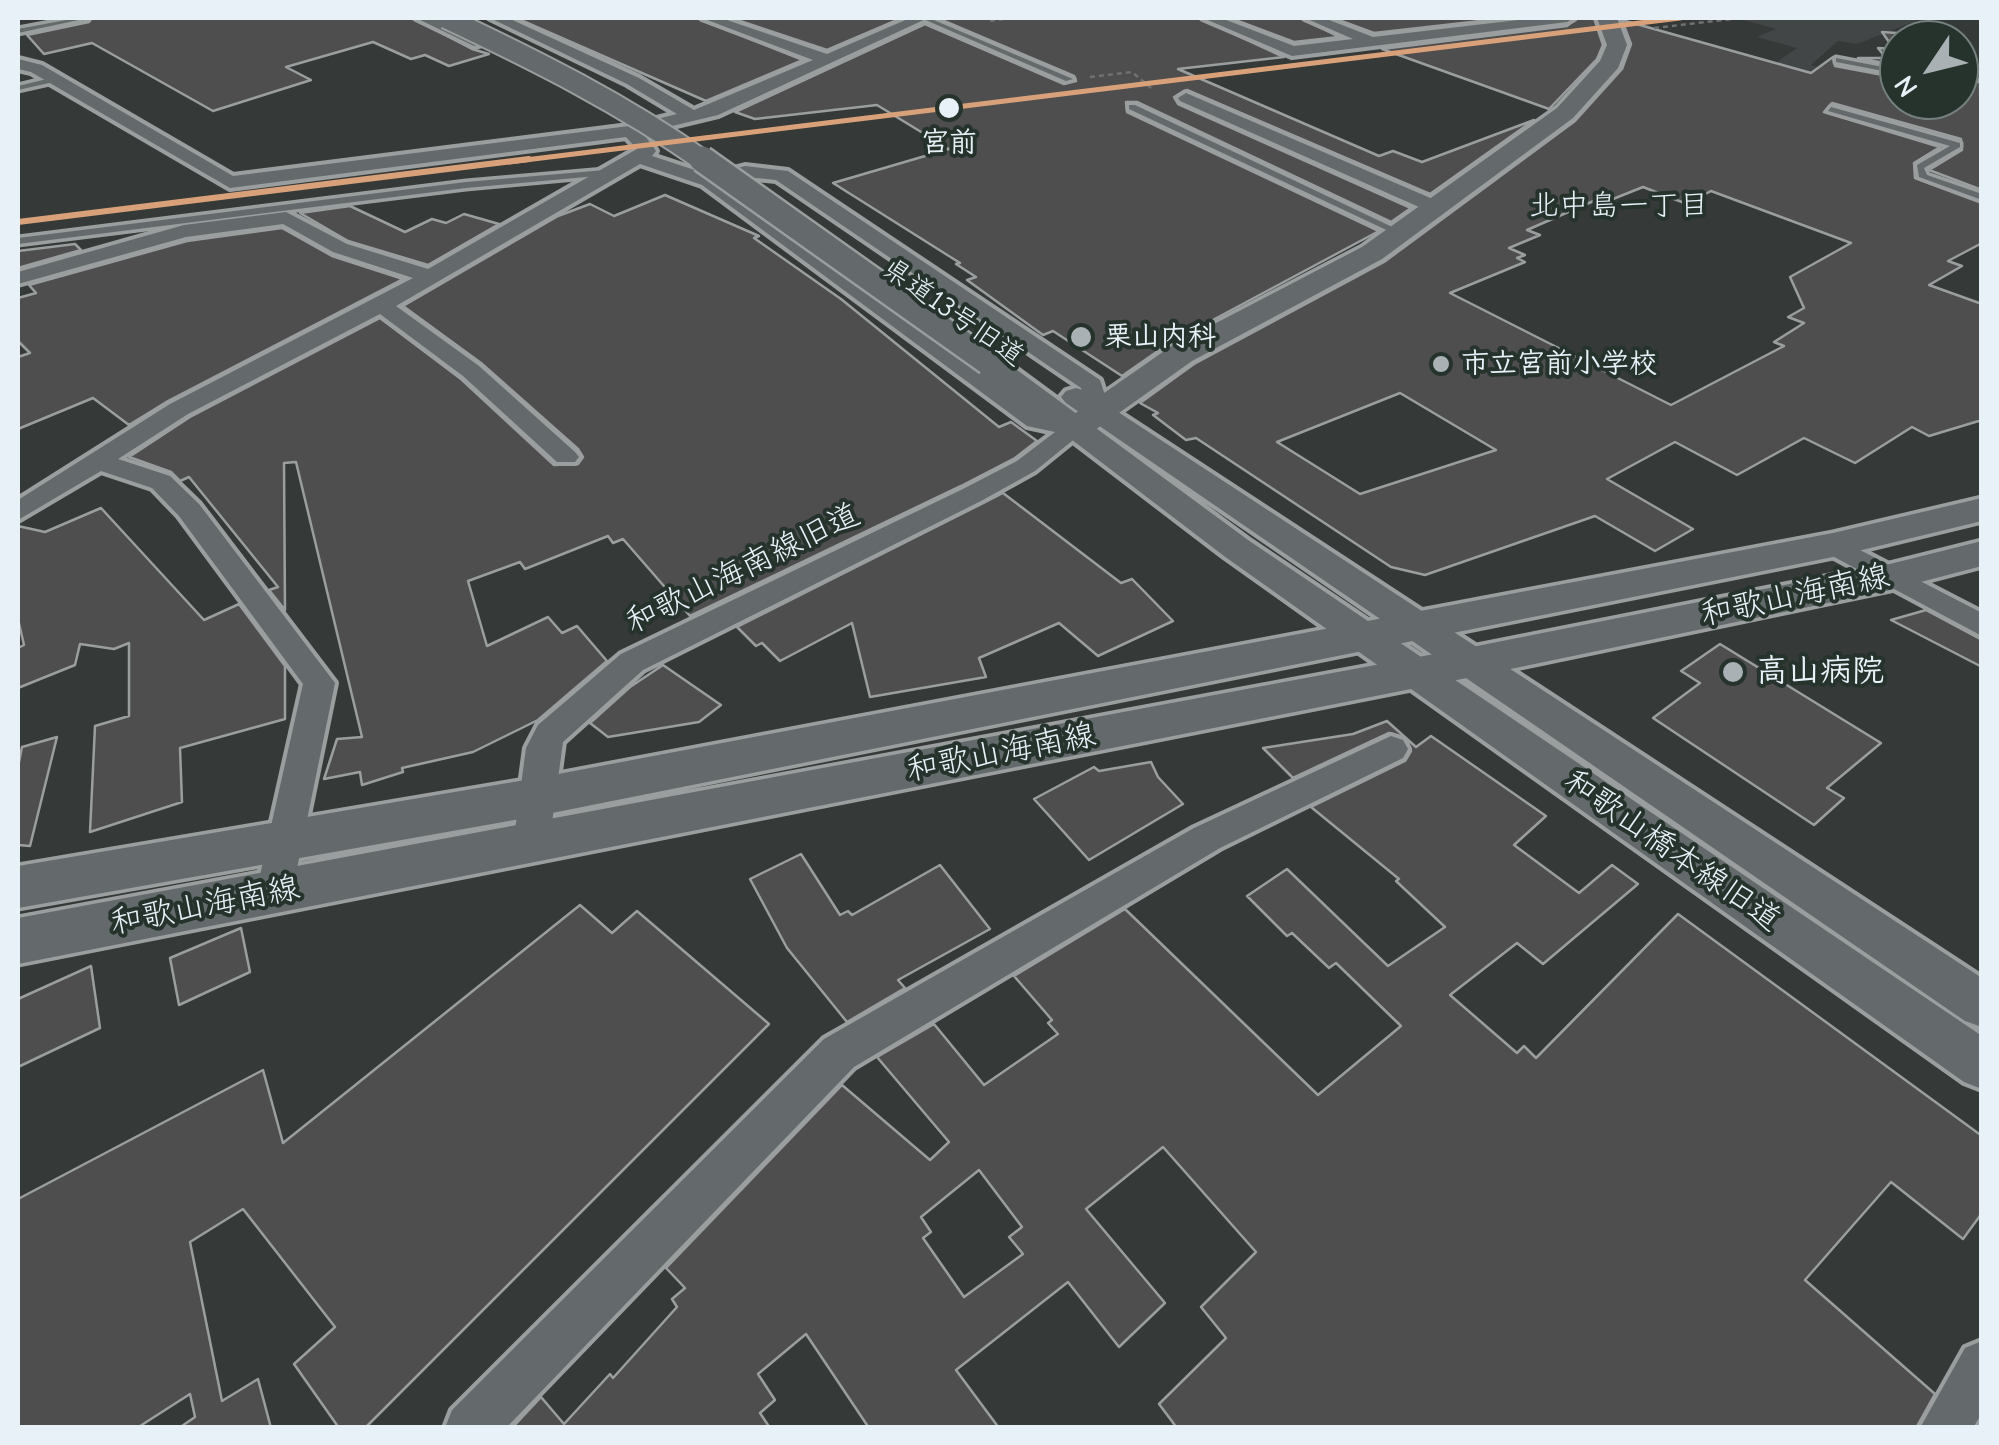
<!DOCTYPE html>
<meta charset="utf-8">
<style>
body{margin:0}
#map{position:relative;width:1999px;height:1445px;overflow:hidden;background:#353937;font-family:"Comic Neue",sans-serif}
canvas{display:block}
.frame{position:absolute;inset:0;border:20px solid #e8f1f8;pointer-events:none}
.north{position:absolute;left:1879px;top:20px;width:100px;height:100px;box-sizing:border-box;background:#26332d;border:2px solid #747f7e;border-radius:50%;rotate:235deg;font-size:28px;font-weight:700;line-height:40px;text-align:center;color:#e8f1f8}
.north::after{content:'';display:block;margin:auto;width:35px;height:45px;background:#a9b1b4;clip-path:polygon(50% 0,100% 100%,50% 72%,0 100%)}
</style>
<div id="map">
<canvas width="1999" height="1445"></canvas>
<div class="frame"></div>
<div class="north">N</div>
</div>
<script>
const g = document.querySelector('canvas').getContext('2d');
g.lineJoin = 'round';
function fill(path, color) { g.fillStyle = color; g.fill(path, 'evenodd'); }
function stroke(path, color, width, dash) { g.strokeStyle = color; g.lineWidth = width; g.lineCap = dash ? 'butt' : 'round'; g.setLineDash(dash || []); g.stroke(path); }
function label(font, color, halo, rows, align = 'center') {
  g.font = font + ' "Comic Neue","Klee One",sans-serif'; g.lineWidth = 8; g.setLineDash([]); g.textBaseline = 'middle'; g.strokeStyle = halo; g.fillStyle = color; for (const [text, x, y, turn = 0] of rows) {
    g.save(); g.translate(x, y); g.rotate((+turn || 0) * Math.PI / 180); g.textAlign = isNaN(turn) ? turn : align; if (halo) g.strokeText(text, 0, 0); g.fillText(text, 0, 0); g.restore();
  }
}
fill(new Path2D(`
 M1755 18H1923L1857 44 1838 41 1811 65 1833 72 1814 80 1770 67 1797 48 1757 37 1776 29 1740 19Z`), '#434647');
const building = new Path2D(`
 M92 18H413L472 49 489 54 449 66 425 55 411 59 373 42 286 67 311 80 213 111 92 43 44 54 27 35 89 22Z
 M516 18H698L803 60 706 101Z
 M731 18H902L827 50Z
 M937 18H1200L1284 57 1178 69 1379 156 1393 151 1422 162 1534 120 1430 194 1187 90 1174 97 1178 104 1411 208 1391 222 1137 102H1126L1127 112 1379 231 1168 344 1122 376 1053 331 1043 335 967 280 976 277 956 264 960 263 833 183 949 149 877 105 755 119 735 112 925 24 1064 84 1076 81 1074 76Z
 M1230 18H1302L1339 37 1294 42Z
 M1333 18H1507L1374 33Z
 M1577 18H1594L1603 45 1597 59 1549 109 1382 49 1567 26Z
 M1622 20 1811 73 1833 57 1835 66 1899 78V100H1959V81L1980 82 1982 190 1929 170 1962 150 1961 139 1832 103 1824 112 1940 147 1914 163 1915 178 1982 203V243L1948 261 1962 266 1929 285 1982 304V420L1929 436 1912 427 1855 463 1804 438 1737 475 1675 442 1607 479 1693 529 1655 551 1595 516 1425 575 1391 567 1196 438 1186 440 1153 415 1158 413 1140 403 1194 364 1384 262 1575 121 1622 69 1631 44ZM1643 187 1687 204 1711 191 1851 243 1790 277 1804 308 1788 317 1804 323 1774 342 1784 346 1671 405 1450 293 1525 262 1517 258 1525 255 1509 248 1540 235 1527 230 1605 196 1613 199ZM1400 393 1496 450 1360 494 1277 442Z
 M1882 32 1942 36 1945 40H1899V66L1858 58H1886L1878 48 1894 49Z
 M665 195 759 236 754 238 841 299 999 427 1011 422 1037 441 1015 458 961 486 690 616 623 539 613 543 608 536 525 569 520 562 468 581 487 646 548 617 562 633 577 626 607 661 538 720 473 752 402 768 403 772 362 785 360 772 324 779 337 739 362 737 296 462 284 463 285 610 269 590 278 587 189 477 180 481 171 472 129 457 190 417 380 318 461 379 554 465 578 464 583 457 578 449 481 363 403 306 558 216 590 204 614 216Z
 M350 206 405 232 432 219 446 223 464 214 499 224 428 265 348 241 300 213Z
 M282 228 332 256 403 279 168 401 129 425 93 398 18 429V357L30 353 18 341V298L36 293 29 285 187 241Z
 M75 244 81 250 18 268V251Z
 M1003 493 1121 583 1132 579 1173 621 1098 656 1059 623 979 658 986 677 870 697 852 623 780 661 762 643 756 646 737 627Z
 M101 508 204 620 239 604 285 666V719L180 748 182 802 90 832 95 726 129 716V643L114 649 80 644 75 665 18 688V648L24 645 18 619V526L45 532Z
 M1926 610 1982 640V667L1891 620Z
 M1720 644 1881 743 1827 788 1844 798 1814 825 1653 718 1700 683 1681 671Z
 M663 665 721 705 699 722 608 737 590 723 630 687Z
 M1387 721 1416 747 1431 736 1546 816 1514 845 1579 893 1612 865 1638 884 1543 964 1517 943 1450 995 1517 1053 1524 1046 1536 1058 1678 914 1982 1136V1213L1963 1239 1891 1182 1805 1280 1935 1394 1916 1428H1177L1159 1404 1226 1338 1201 1307 1256 1252 1163 1147 1086 1209 1165 1303 1119 1347 1068 1282 956 1370 999 1428H869L806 1334 758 1374 775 1400 760 1413 770 1428H512L541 1397 564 1424 610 1374 613 1378 677 1307 672 1299 685 1288 666 1268 842 1085 930 1160 949 1142 877 1057 934 1024 984 1085 1058 1034 1048 1023 1052 1020 1014 976 1125 909 1318 1095 1401 1026 1336 963 1329 968 1292 933 1287 936 1247 896 1287 869 1388 966 1445 927 1396 881 1399 879 1311 807 1405 761 1411 751 1406 738 1389 733 1293 778 1263 748 1353 734ZM979 1170 1022 1227 1009 1237 1023 1254 964 1297 923 1238 931 1232 921 1217Z
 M57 737 30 846 18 845V767L22 747Z
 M1151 762 1158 777 1183 804 1089 860 1034 799 1094 767 1099 771Z
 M801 854 840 915 848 911 852 915 940 865 990 929 898 980 905 988 847 1022 787 948 750 879Z
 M580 905 612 933 637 911 769 1024 365 1428H339L294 1364 335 1327 243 1209 190 1242 222 1401 258 1379 271 1428H179L195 1417 190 1394 137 1428H18V1199L263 1070 283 1143Z
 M241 928 250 972 179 1005 170 958Z
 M91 966 100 1028 18 1067V999Z`);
fill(building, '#4e4e4f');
stroke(building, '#9a9e9e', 2.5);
const service = new Path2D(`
 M77 18H88L18 33V29Z
 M921 18H929L1073 79 1066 81Z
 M1836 58 1899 70V74L1836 62Z
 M1959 73 1982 74V78L1959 77Z
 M55 77 58 81 18 90V86Z
 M1129 105H1135L1405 233 1397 235 1129 109Z
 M1831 107 1960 143V147L1924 168 1927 175 1982 194V200L1919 177 1917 165 1950 146 1828 111Z
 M605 170 608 171V175L466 188 18 244V238L466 182Z`);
const minor = new Path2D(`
 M416 18H434L486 43 474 46Z
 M490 18H508L639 78 694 110 813 60 702 18H721L827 54 910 18H928L718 115 643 133 656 151 652 156 710 175 745 166 788 171 1100 380 1110 411 1098 418 1089 416 1081 388 776 180 746 177 723 183 1044 415 1085 423 1088 428 1035 471 981 501 643 670 563 742 549 845 544 855 531 860 518 855 513 845 526 748 538 725 621 654 963 489 1017 461 1055 432 1027 426 702 185 640 164 396 306 479 366 575 452 579 457 575 462H557L463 376 380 314 188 414 118 459 170 476 199 504 335 683 292 893 287 904 274 909 261 904 256 893 303 684 179 516 152 488 101 471 18 520V500L170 404 413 278 333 252 283 224 186 237 18 284V272L184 225 286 212 347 244 428 269 637 149 626 137 230 188 31 72 18 69V59L42 65 233 176 629 126 677 114 627 84Z
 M1203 18H1221L1294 46 1353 39 1305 18H1324L1373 37 1535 18H1574L1567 22 1292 56Z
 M1186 93 1442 203 1445 207 1435 213 1428 211 1180 101 1178 98Z
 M1833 536 1982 613V636L1823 551 1819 545 1823 539Z
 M1391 736 1403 740 1408 749 1403 758 1220 848 854 1067 506 1428H445L452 1410 824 1039 1194 828Z
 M1982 1341V1413L1973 1428H1920L1965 1348Z`);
const tertiary = new Path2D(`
 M988 353 998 356 1248 540 1982 1036V1089L1964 1082 1224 556 978 368 974 362 978 356Z
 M1076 388 1086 391 1982 978V1027L1965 1021 1066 403 1061 397 1066 391Z`);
const secondary = new Path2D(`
 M1597 18H1617L1627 45 1618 68 1573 118 1382 259 1192 361 1088 435 1076 438 1064 435 1059 428 1064 421 1170 347 1362 247 1557 108 1600 61 1607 45Z
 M1982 498V521L1833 557 537 816 18 908V866L537 778 1833 533Z
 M1982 541V566L1890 590 1472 677 18 964V918L1472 647 1890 564Z`);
stroke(service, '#9a9e9e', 7);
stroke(minor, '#9a9e9e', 8);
stroke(tertiary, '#9a9e9e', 8);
stroke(secondary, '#9a9e9e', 7);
stroke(new Path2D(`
 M990 21 1011 18
 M1654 28 1741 18
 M1090 77 1132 72 1151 88`), '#6e7171', 2.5, [5, 4]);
fill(service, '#646a6b');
fill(minor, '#646a6b');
fill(tertiary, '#646a6b');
fill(secondary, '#646a6b');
const tertiaryBridgeFar1 = new Path2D(`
 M446 18C537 61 623 104 705 162`);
const tertiaryBridge = new Path2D(`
 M702 159 988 362`);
stroke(tertiaryBridgeFar1, '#9a9e9e', 24, []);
stroke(tertiaryBridge, '#9a9e9e', 30, []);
stroke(tertiaryBridgeFar1, '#646a6b', 20);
stroke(tertiaryBridge, '#646a6b', 25);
stroke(new Path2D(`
 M509 162 1680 18`), '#d9a179', 5);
stroke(new Path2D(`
 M18 222 529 159`), '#d9a179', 6);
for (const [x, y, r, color] of [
 [949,108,12,"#e8f1f8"],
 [1081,337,12,"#a9b1b4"],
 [1441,364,10,"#a9b1b4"],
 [1733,672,12,"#a9b1b4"]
]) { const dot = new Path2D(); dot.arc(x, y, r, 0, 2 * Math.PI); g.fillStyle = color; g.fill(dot); stroke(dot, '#26332d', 4); }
label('bold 28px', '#e8f1f8', '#26332d', [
 ["宮前",949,143]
]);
label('28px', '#e8f1f8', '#26332d', [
 ["県道13号旧道",953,313,35]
]);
label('bold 28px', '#e8f1f8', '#26332d', [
 ["栗山内科",1104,337],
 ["市立宮前小学校",1461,364]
], 'left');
label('30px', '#e8f1f8', '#26332d', [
 ["北中島一丁目",1619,207]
]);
label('32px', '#e8f1f8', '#26332d', [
 ["和歌山海南線旧道",743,569,-26],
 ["和歌山海南線",1795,596,-12],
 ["和歌山海南線",1001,753,-11],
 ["和歌山橋本線旧道",1672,851,35],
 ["和歌山海南線",205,906,-11]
]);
label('bold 32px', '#e8f1f8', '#26332d', [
 ["高山病院",1756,672]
], 'left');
</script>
